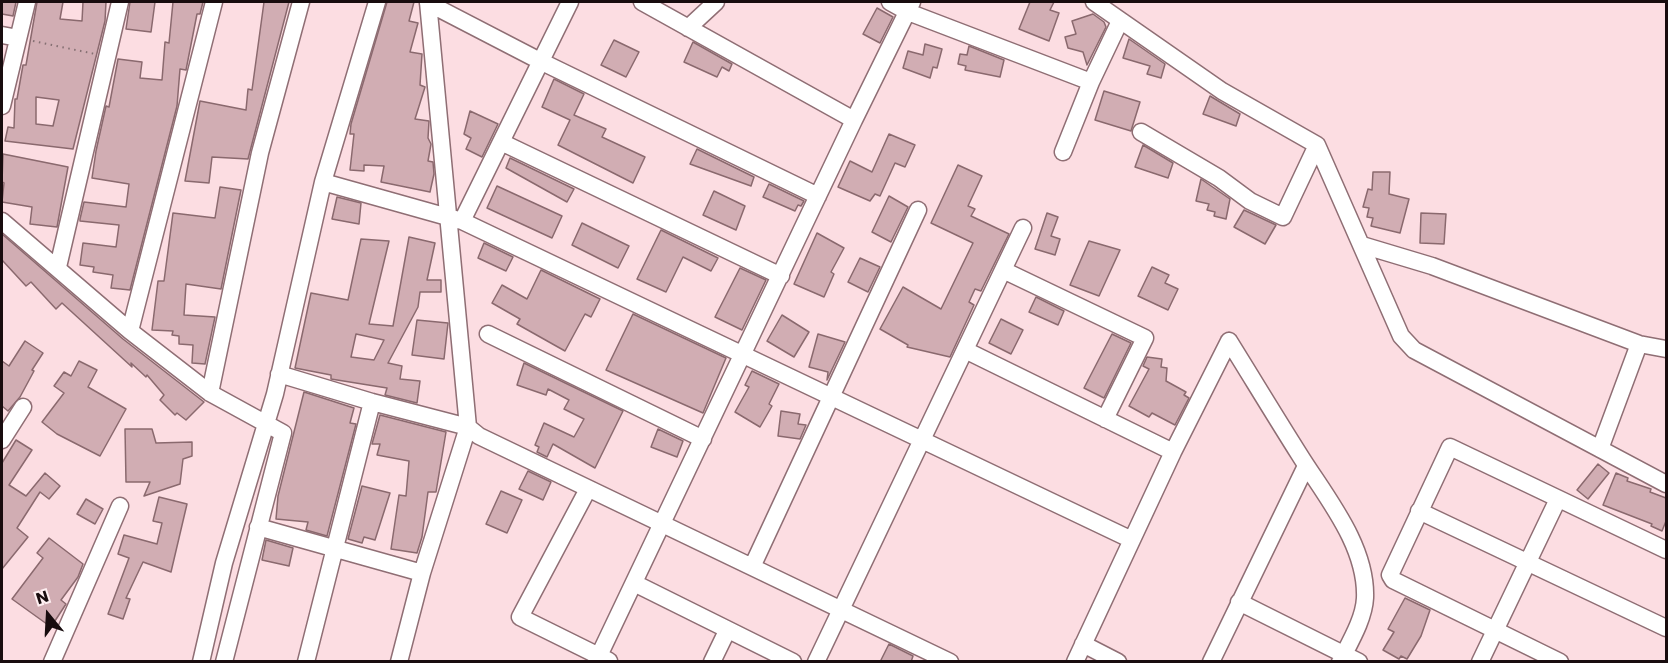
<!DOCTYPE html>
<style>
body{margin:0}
#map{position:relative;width:1668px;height:663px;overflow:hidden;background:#fcdde2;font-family:Poppins,sans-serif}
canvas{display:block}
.frame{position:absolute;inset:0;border:3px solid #180c0e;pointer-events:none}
.north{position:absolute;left:18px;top:585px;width:60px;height:60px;-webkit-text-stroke:4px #feeff1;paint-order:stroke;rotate:342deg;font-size:16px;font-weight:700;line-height:24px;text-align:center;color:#180c0e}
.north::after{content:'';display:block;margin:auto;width:21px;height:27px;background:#180c0e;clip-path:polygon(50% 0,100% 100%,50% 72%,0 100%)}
</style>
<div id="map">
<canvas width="1668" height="663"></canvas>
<div class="frame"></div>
<div class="north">N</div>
</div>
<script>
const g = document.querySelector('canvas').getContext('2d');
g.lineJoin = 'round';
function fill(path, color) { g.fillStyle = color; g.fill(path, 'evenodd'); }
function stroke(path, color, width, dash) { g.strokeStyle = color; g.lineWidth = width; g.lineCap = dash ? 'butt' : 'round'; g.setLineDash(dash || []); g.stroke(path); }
const building = new Path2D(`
 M2 2H16L13 16 2 14Z
 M37 2H63L60 19 82 21 83 2H106L105 21 73 149 5 141 8 127 14 128 15 99H17L23 65H26ZM36 97 59 100 53 126 36 124Z
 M130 2H155L151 32 126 29Z
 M173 2H203L200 14H197L186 70 180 69 177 106 130 290 111 288 113 275 93 272 94 267 80 265 83 243 116 247 119 225 80 221V219L84 202 126 207 129 184 92 178 96 151 106 106 109 107 118 59 142 62 140 78 162 80 165 42 169 43Z
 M264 2H289L248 159 212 157 209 183 185 181 200 101 246 110 248 89 252 90Z
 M387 2H414L409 21 418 23 410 52 422 54 420 85 425 87 415 119 429 121 428 138 431 144 428 161 433 162 434 174 430 192 381 182 384 166 364 165V171L350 170 354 134H350L351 124Z
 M1030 2H1054L1050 10 1059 13 1049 41 1019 29Z
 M877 8 893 17 880 43 863 34Z
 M1093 14 1104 22 1106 27 1087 65 1083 52 1068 48 1065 37 1076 34 1072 21Z
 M1129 39 1165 64 1161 78 1147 74 1150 66 1123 58Z
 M614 40 639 52 626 77 601 65Z
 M693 42 732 64 729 71 722 67 717 77 684 62Z
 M925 44 942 49 937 68 933 67 930 78 903 68 908 51 923 55Z
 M969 46 1004 60 1000 77 965 70 966 66 958 64 960 54 967 55Z
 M554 79 584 94 574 115 606 129 602 137 645 157 633 183 558 145 570 120 542 107Z
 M1104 91 1140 102 1131 131 1095 120Z
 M1210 96 1240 114 1236 126 1203 114Z
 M470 111 498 124 482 157 466 149 471 138 464 134Z
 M889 134 915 145 905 167 895 163 880 196 875 194 870 201 838 187 850 161 872 172Z
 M1143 145 1173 163 1168 178 1135 167Z
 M697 149 754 177 751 186 690 164Z
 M3 154 68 167 57 227 30 224 32 207 2 202 4 183 2 182Z
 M510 158 574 189 567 202 506 168Z
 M958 165 982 176 968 206 975 209 971 216 1009 234 981 291 975 289 969 302 974 305 950 357 907 347 908 345 880 329 903 287 941 309 973 243 931 223Z
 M1373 172H1390L1389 194 1409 199 1400 233 1371 226 1373 218 1367 217 1369 208 1363 207 1368 189 1372 190Z
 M1201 179 1230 199 1226 219 1214 216 1215 212 1207 210 1209 204 1196 201Z
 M769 184 804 201 801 206 798 205 795 211 763 197Z
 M497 186 562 216 552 238 487 208Z
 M220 187 241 190 221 289 186 284 184 315 215 317 205 364 192 363 193 345 179 344V336L172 335 173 331 152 330 158 281H164L173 213 215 218Z
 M714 191 745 206 736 230 703 215Z
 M889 196 908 207 891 242 872 232Z
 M337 197 361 203 359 224 332 219Z
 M1244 210 1276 225 1265 244 1234 227Z
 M1047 213 1058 217 1051 236 1060 239 1055 255 1035 249Z
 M1421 213 1446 214 1444 244 1420 243Z
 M582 223 629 246 618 268 572 245Z
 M661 230 718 258 711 271 683 257 666 292 637 279Z
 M817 233 844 248 831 272 834 274 824 297 794 284Z
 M2 234 123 339 204 402 186 420 177 413 175 415 160 400 164 395 147 375 146 377 131 363 132 367 62 303 56 309 31 282 26 286 2 260Z
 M409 237 435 243 427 280H441V292H420L418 307 388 363 402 366 400 379 420 381 417 403 385 395 387 388 331 379V375L295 368 311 293 348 300 361 239 389 241 369 324 393 326ZM356 334 384 340 374 360 351 357Z
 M1089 241 1120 250 1099 296 1070 285Z
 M484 243 513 257 506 271 478 258Z
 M860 258 880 267 868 292 848 282Z
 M1152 267 1169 275 1165 283 1178 289 1168 310 1138 296Z
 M740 268 766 280 742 330 715 317Z
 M541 270 600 299 591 317 585 314 565 351 517 324 520 319 492 303 502 285 527 299Z
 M1036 297 1064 311 1058 325 1029 312Z
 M633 314 726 358 703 413 606 370Z
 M782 315 809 332 794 357 767 341Z
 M1001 319 1023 330 1011 354 989 343Z
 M417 320 448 323 444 359 412 355Z
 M818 334 845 342 827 380 828 372 809 367Z
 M1112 334 1131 343 1104 398 1084 388Z
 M25 341 43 353 32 370 34 371 20 397 8 411 2 406V361L9 366Z
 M1147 357 1162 359 1161 367 1167 368 1166 381 1186 392 1184 395 1189 398 1175 425 1152 413 1149 417 1129 406 1149 369 1143 366Z
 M79 361 97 370 88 387 126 409 100 456 57 434 42 422 64 393 54 386 64 372 71 376Z
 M524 363 623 411 595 468 553 444 547 457 537 452 539 447 535 445 544 423 574 437 584 419 564 409 569 400 548 389 546 395 517 385Z
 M752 371 779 384 769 404 772 406 760 427 735 412 749 387 745 385Z
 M304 392 354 408 350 423 356 424 327 536 306 530 308 522 276 519 278 496Z
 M781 411 800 414 798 424 806 425 800 439 778 436Z
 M380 415 446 432 436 492H428L422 537 417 553 391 549 399 495 406 496 409 461 377 455 380 444H372Z
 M125 429H152L156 443 192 442V456L183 459 180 484 144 496 150 482H126Z
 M658 429 683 441 677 457 651 447Z
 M16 440 32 450 9 485 26 496 45 473 60 486 49 499 40 492 17 528 28 537 2 569V463Z
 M1598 464 1609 473 1588 499 1577 490Z
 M528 471 551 482 543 500 519 489Z
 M1616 473 1628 478 1627 481 1651 489 1650 492 1666 498V521L1662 531 1651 526 1652 524 1603 505Z
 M362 486 390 493 375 540 364 537 362 543 348 539Z
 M501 491 522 500 507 533 486 524Z
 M159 497 187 504 171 572 143 562 126 598 130 599 123 619 108 614 129 558 118 554 124 535 157 544 162 523 153 521Z
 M86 499 103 509 95 524 77 514Z
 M49 538 83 564 78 577 61 600 66 604 51 627 12 599 43 558 37 553Z
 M266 540 293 548 289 566 262 560Z
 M1405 598 1430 610 1421 636 1407 659 1401 656 1399 659 1383 650 1394 632 1388 629Z
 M889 644 913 656 911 662H880Z`);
fill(building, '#d1adb3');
stroke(building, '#8a696e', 1.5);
const minor = new Path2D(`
 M890 2 908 12 1091 82
 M1094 2 1222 91 1317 145 1401 336 1414 350 1666 484
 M428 3 540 61 818 196
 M688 28 716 2
 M2 35 18 38
 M2 106 27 2
 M854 120 912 2
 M1141 132 1219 178 1250 201 1283 217 1317 145
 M501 142 781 276
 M1063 152 1091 82 1120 21
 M323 182 462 221 1132 540
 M2 221 130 331 210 393 283 433 224 662
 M462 221 570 2
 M1362 245 1432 266 1639 344 1666 349
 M58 267 120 2
 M1003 270 1145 338 1105 419
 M130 331 214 2
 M488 334 703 439
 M1229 341C1252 378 1275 416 1299 454 1325 496 1367 545 1365 598 1364 619 1350 642 1340 662
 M965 350 1173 452
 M279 374 372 402 468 427 479 436 950 662
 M210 393 260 153 301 2
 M2 440 23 407
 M1600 449 1639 344
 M588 489 520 617 609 661
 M1419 511 1666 628
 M258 527 422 573
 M752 567 918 210
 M634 583 793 662
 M1239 602 1359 662
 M1083 644 1118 662
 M52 662 120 506
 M201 662 224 563 275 394 323 182 377 2
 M306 662 372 402
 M399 662 422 573 468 427 428 2
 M596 662 854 120 642 2
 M712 662 727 631
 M816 662 1023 228
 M1075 662 1173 452 1229 341
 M1211 662 1306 466
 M1480 662 1558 499
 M1560 662 1393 580 1390 575 1450 447 1666 550`);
stroke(minor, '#8f6e74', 19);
stroke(new Path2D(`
 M33 41 95 54`), '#846f72', 2, [1.5, 4.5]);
stroke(minor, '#fff', 16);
</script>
